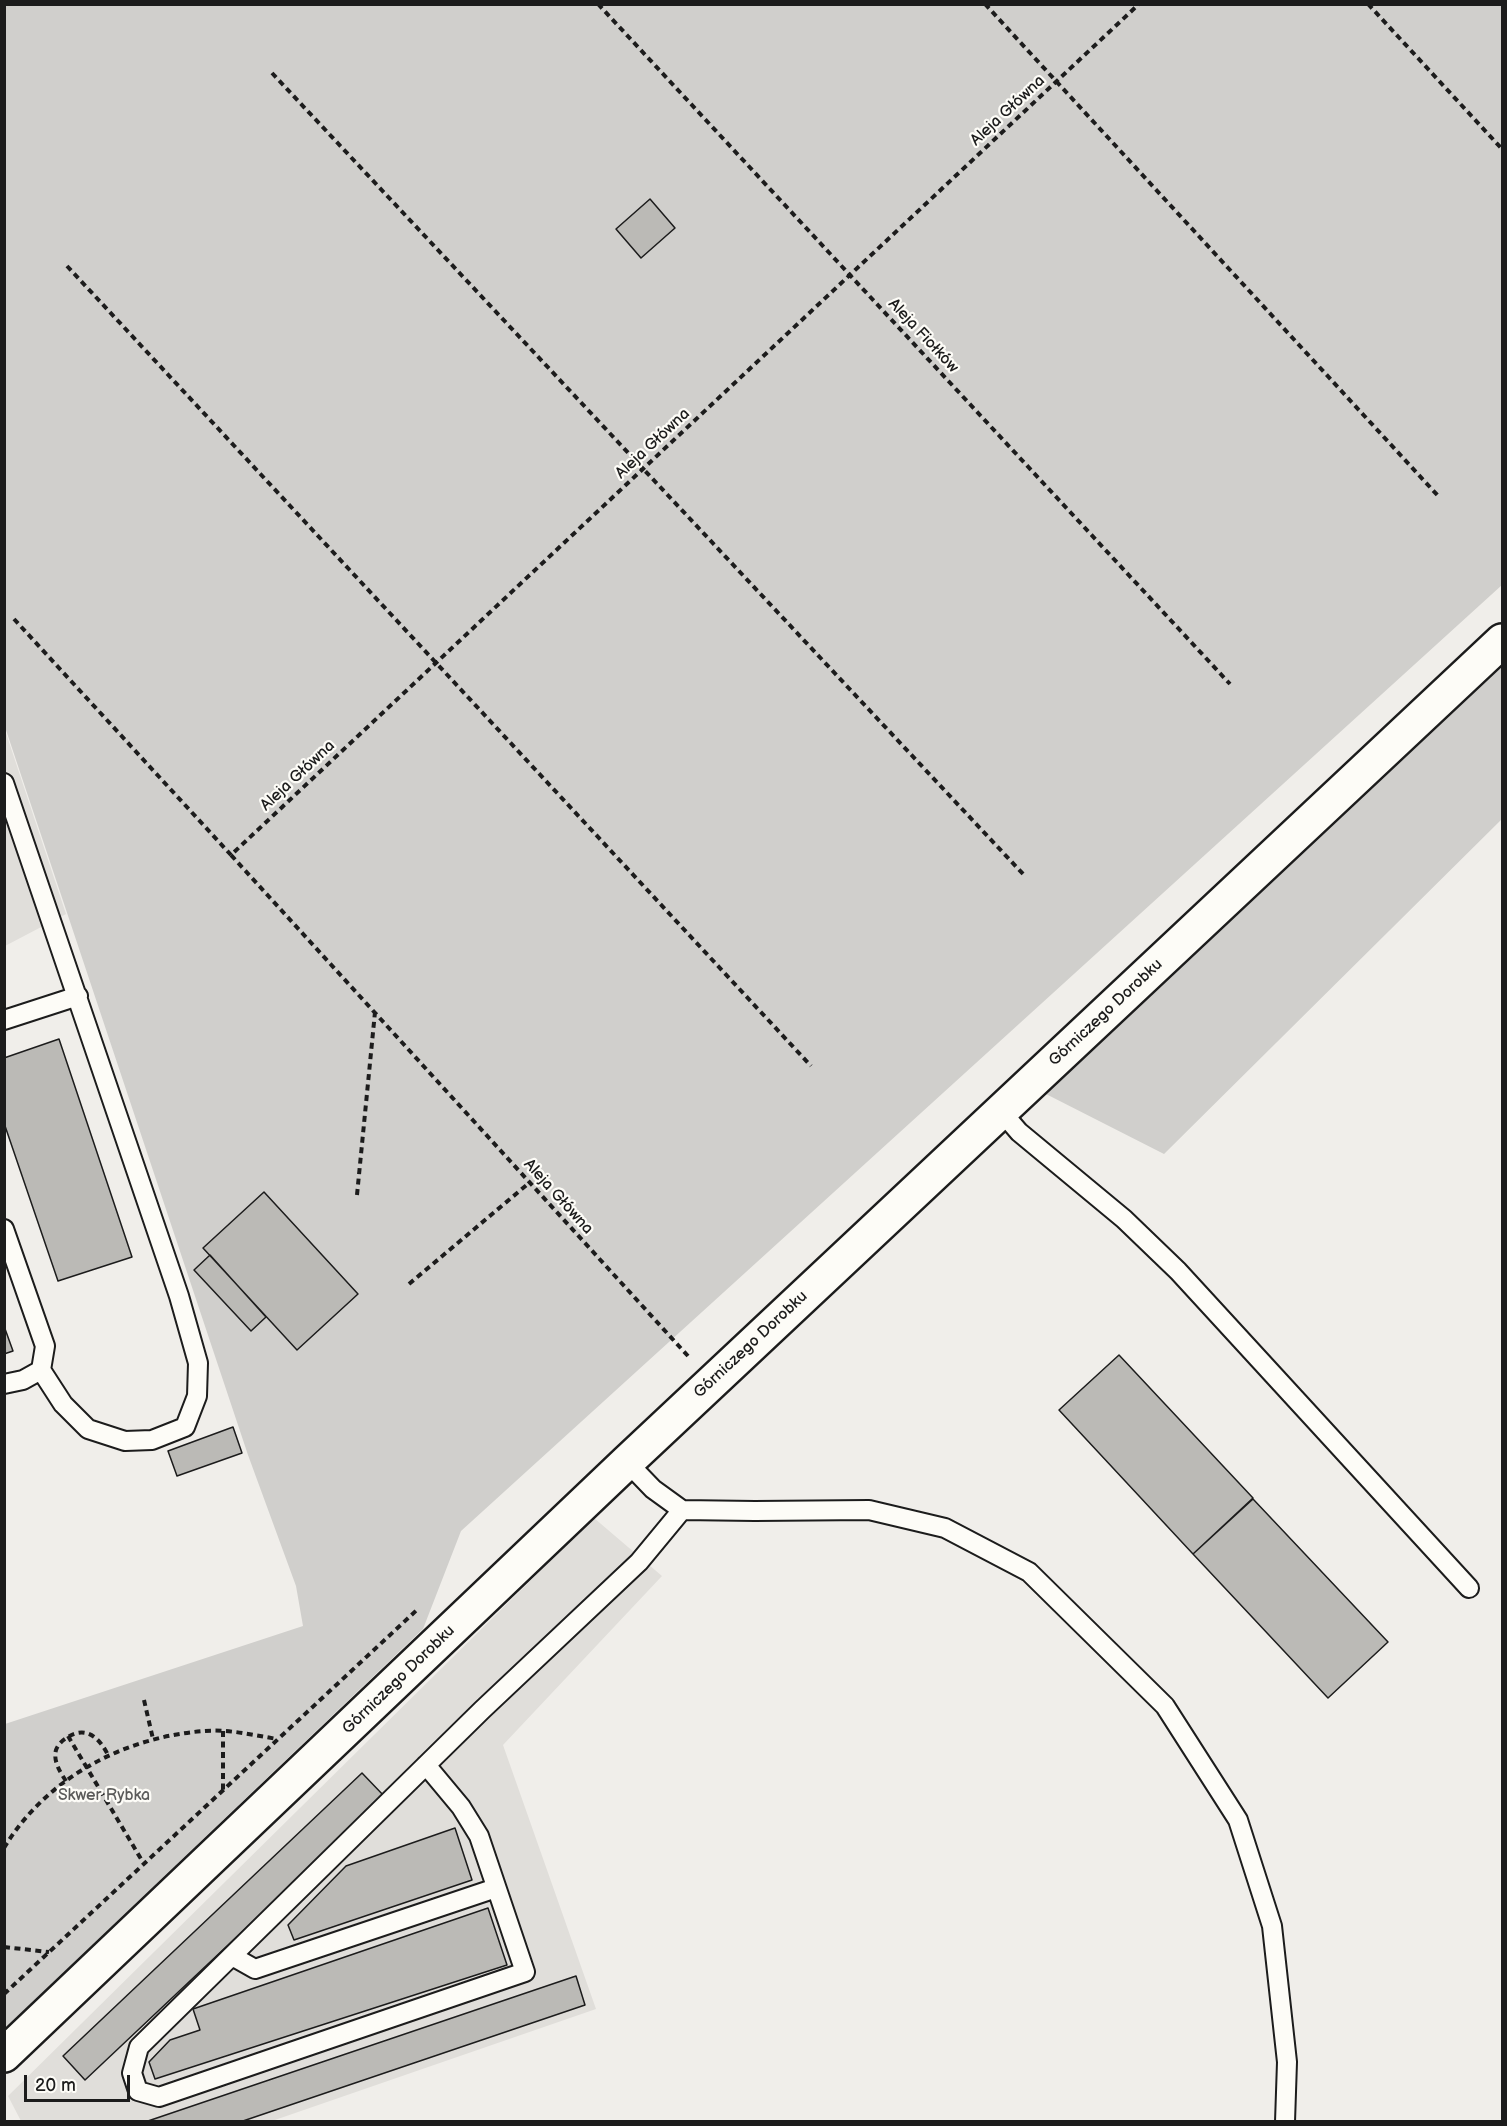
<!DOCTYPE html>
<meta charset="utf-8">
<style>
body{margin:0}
#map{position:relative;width:1507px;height:2126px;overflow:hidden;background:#f0eeea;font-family:"Balsamiq Sans",sans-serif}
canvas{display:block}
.frame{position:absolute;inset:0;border:6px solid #1c1c1c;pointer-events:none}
.scale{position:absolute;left:24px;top:2075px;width:106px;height:27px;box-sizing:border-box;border:3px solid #1c1c1c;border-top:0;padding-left:8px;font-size:18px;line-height:21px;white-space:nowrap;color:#1c1c1c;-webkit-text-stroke:4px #fdfcf7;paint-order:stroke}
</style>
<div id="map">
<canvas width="1507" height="2126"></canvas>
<div class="frame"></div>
<div class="scale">20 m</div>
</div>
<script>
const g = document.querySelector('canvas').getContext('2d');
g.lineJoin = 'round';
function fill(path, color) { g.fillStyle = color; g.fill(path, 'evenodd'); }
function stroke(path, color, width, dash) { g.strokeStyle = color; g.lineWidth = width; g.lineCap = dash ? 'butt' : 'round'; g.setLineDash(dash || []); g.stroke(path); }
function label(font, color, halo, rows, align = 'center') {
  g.font = font + ' "Balsamiq Sans",sans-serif'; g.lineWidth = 4.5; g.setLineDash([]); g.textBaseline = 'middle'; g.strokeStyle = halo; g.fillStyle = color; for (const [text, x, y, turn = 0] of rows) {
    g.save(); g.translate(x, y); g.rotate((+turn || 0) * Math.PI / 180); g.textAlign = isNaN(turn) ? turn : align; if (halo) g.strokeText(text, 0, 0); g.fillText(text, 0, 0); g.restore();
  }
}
fill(new Path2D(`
 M4 727 66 914 5 946H4Z
 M594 1518 662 1576 503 1745 596 2009 272 2121H21L8 2096Z`), '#e0deda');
fill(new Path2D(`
 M4 5H1502V585L461 1531 423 1629 5 2028V1724L303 1626 296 1586 248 1455 5 727Z
 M1502 666V819L1164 1154 1042 1092Z`), '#d0cfcc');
const building = new Path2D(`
 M650 199 675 228 641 258 616 229Z
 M59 1039 132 1257 58 1281 4 1123V1058Z
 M264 1192 358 1294 297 1350 203 1248Z
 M210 1255 266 1317 251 1331 194 1270Z
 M4 1326 13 1351 4 1354Z
 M1119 1355 1253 1498 1193 1554 1059 1410Z
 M233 1427 242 1453 177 1476 168 1451Z
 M1253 1499 1388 1642 1328 1698 1193 1554Z
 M362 1773 385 1797 85 2080 63 2056Z
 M455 1828 472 1880 294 1940 288 1925 346 1866Z
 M488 1908 507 1965 155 2079 149 2062 170 2040 200 2030 193 2009Z
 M576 1976 585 2005 240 2122H145Z`);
fill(building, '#bbbab6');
stroke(building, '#1c1c1c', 1.5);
const service = new Path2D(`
 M4 783 179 1296 198 1363 197 1396 185 1427 152 1440 125 1441 88 1429 63 1404 41 1370
 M4 1020 78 996
 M1001 1111 1019 1132 1124 1219 1178 1271 1469 1588
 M4 1229 45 1346 41 1370 23 1380 4 1384
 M627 1462 653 1489 682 1510 755 1511 869 1510 945 1528 1029 1572 1165 1706 1238 1820 1272 1926 1287 2062 1285 2122
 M426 1765 461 1807 479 1836 525 1972 159 2097 138 2091 132 2073 139 2047 482 1710 639 1562 682 1510
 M232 1956 255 1969 496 1888`);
const minor = new Path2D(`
 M4 2055 627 1462 1502 641`);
stroke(service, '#1c1c1c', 22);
stroke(minor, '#1c1c1c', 38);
stroke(new Path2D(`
 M598 4 1230 684
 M985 4 1440 498
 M1368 4 1502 149
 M272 73 1024 875
 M67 266 811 1066
 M14 619 231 855
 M357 1195 375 1012
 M409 1284 529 1183
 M688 1356 231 855 1139 4
 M144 1700 153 1739
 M223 1731V1790
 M68 1736 144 1864
 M66 1781C60 1772 53 1761 56 1750 58 1744 63 1740 68 1737 87 1725 100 1739 108 1755
 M4 1848C46 1778 124 1737 204 1731 229 1729 253 1735 277 1739
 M4 1947 49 1952
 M4 1994 419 1608`), '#1c1c1c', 4, [6, 4.5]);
stroke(service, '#fdfcf7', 18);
stroke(minor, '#fdfcf7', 33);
label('16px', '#1c1c1c', '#fdfcf7', [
 ["Aleja Główna",1008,111,-43],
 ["Aleja Fiołków",923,336,47],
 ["Aleja Główna",653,444,-43],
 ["Aleja Główna",298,776,-43],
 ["Górniczego Dorobku",1106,1013,-43],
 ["Aleja Główna",558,1197,48],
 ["Górniczego Dorobku",751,1345,-43],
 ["Górniczego Dorobku",399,1680,-44]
]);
label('16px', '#5b5b5a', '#fdfcf7', [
 ["Skwer Rybka",104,1796]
]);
</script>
